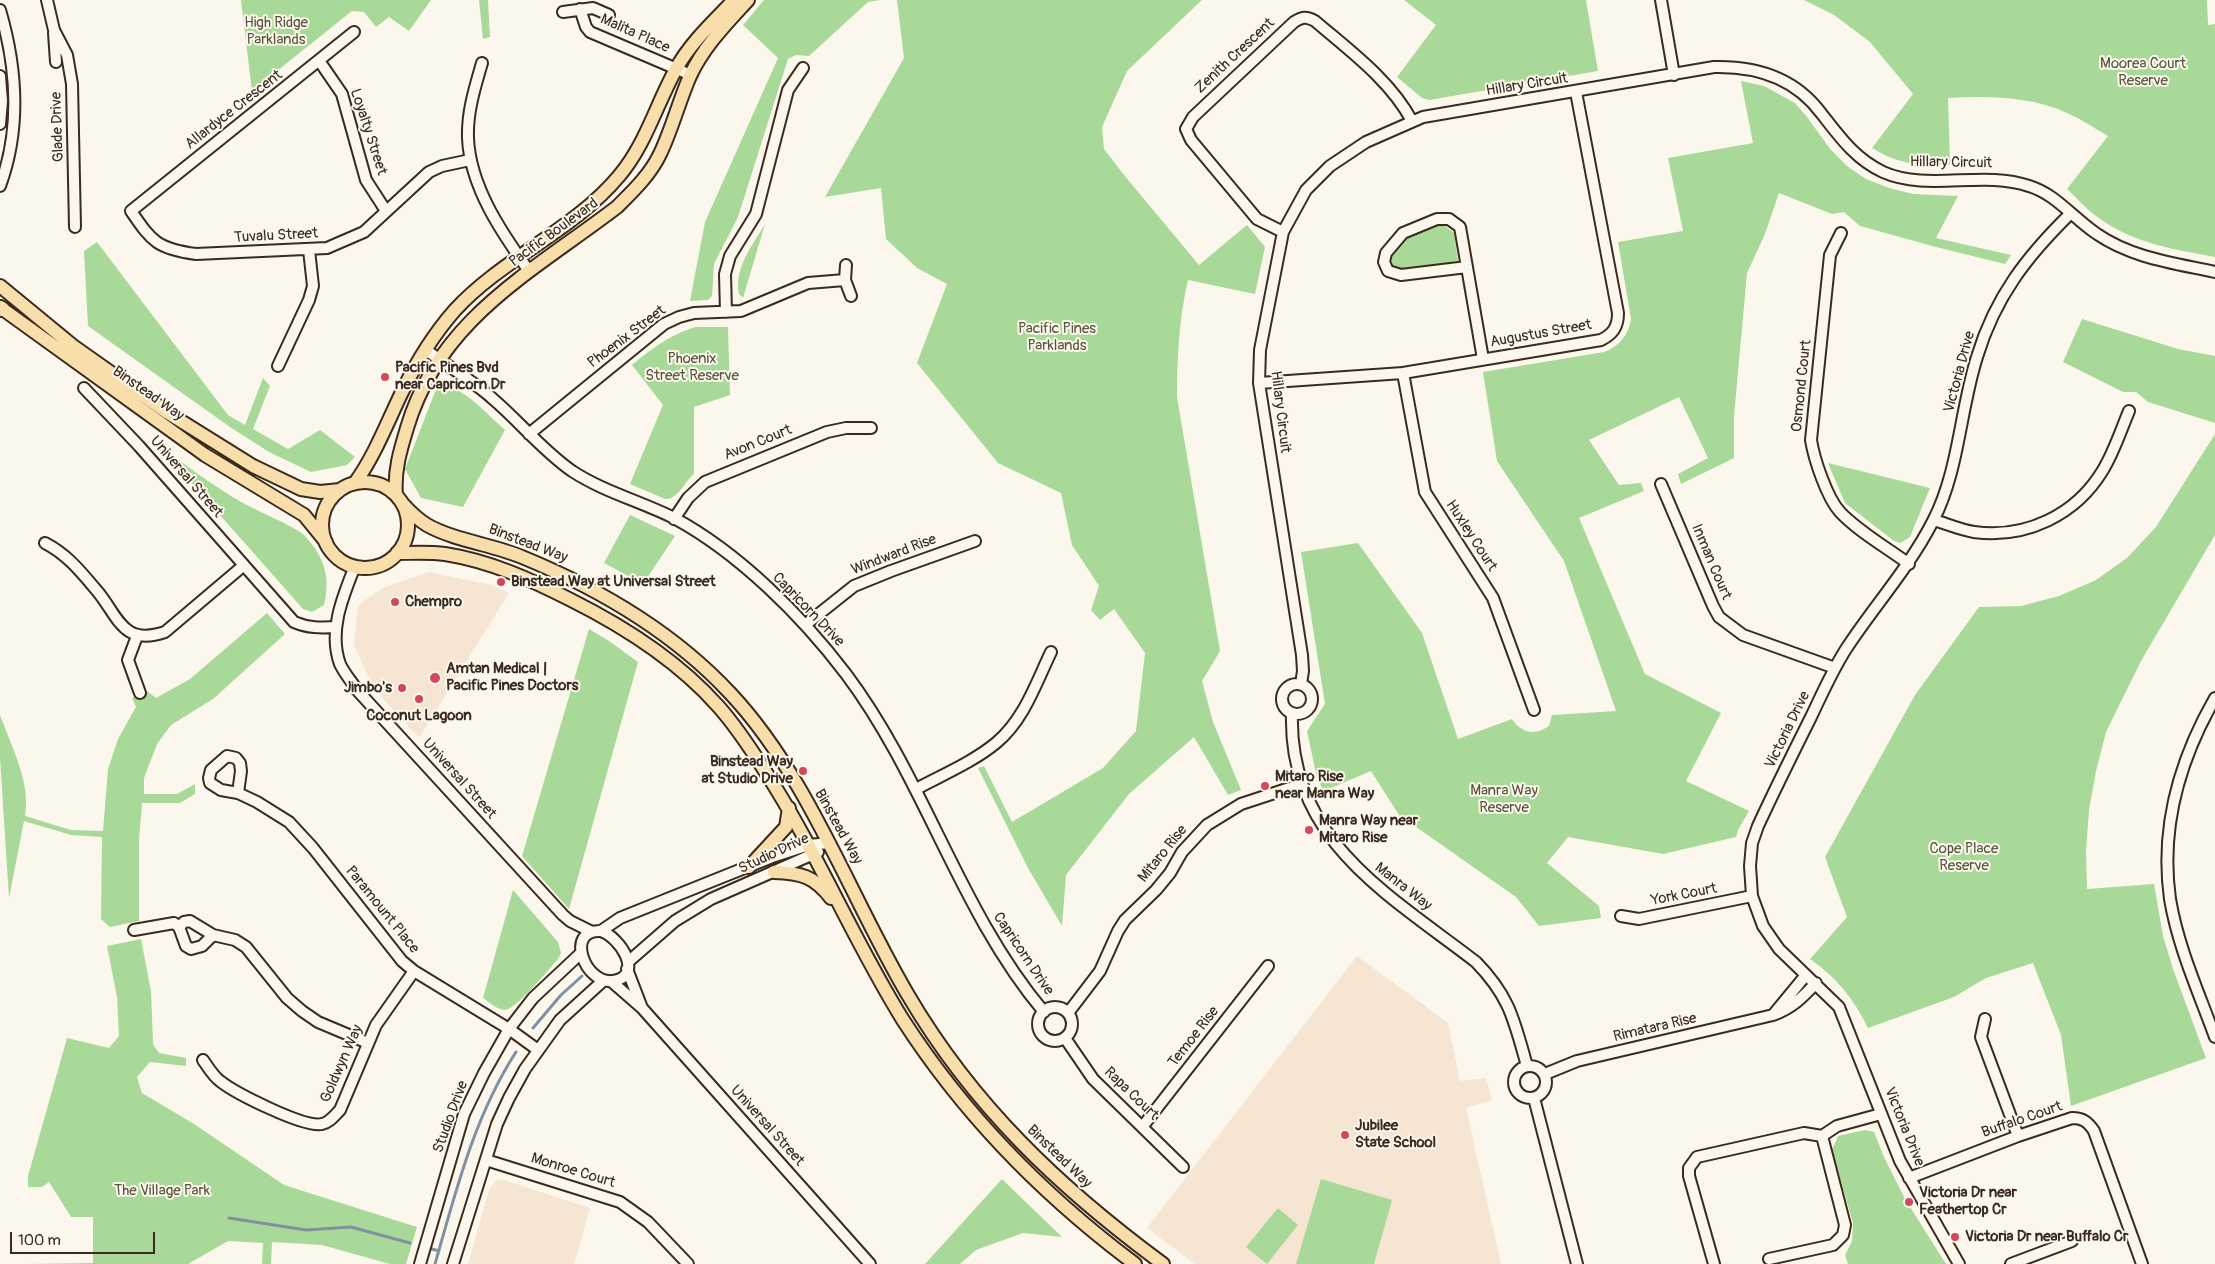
<!DOCTYPE html>
<style>
body{margin:0}
#map{position:relative;width:2215px;height:1264px;overflow:hidden;background:#fbf7ec;font-family:Pangolin,sans-serif}
canvas{display:block}
.scale{position:absolute;left:10px;top:1232px;width:145px;height:22px;box-sizing:border-box;border:2px solid #3b2a1e;border-top:0;padding-left:6px;font-size:15px;line-height:18px;white-space:nowrap;color:#3b2a1e;-webkit-text-stroke:4px #fbf7ec;paint-order:stroke}
</style>
<div id="map">
<canvas width="2215" height="1264"></canvas>
<div class="scale">100 m</div>
</div>
<script>
const g = document.querySelector('canvas').getContext('2d');
g.lineJoin = 'round';
function fill(path, color) { g.fillStyle = color; g.fill(path, 'evenodd'); }
function stroke(path, color, width, dash) { g.strokeStyle = color; g.lineWidth = width; g.lineCap = dash ? 'butt' : 'round'; g.setLineDash(dash || []); g.stroke(path); }
function label(font, color, halo, rows, align = 'center') {
  g.font = font + ' Pangolin,sans-serif'; g.lineWidth = 4; g.setLineDash([]); g.textBaseline = 'middle'; g.strokeStyle = halo; g.fillStyle = color; for (const [text, x, y, turn = 0] of rows) {
    g.save(); g.translate(x, y); g.rotate((+turn || 0) * Math.PI / 180); g.textAlign = isNaN(turn) ? turn : align; if (halo) g.strokeText(text, 0, 0); g.fillText(text, 0, 0); g.restore();
  }
}
fill(new Path2D(`
 M429 572 491 585 509 593 419 738 374 689 354 645 358 608 362 602 383 588Z
 M1357 956 1448 1023 1460 1081 1486 1078 1492 1100 1466 1108 1501 1264H1195L1147 1228Z
 M497 1180H504L590 1208 574 1264H468L489 1190Z`), '#f5e5d2');
fill(new Path2D(`
 M241 0H431L409 31 389 17 376 27 364 12 352 11 252 91Z
 M479 0H488L490 37 483 39Z
 M764 0H880L868 2 809 56 796 55 788 59 738 217 714 264 712 296 708 300 690 301 705 222 778 58 743 25Z
 M897 0H1202L1127 71 1102 127 1104 149 1124 175 1199 265 1247 225 1265 247 1255 294 1188 280C1179 319 1177 357 1177 397L1220 651 1202 681 1213 722 1241 790 1228 795 1194 737 1129 794 1066 875 1062 926 1028 868 978 768 984 766 1012 822 1103 768 1136 731 1145 653 1114 609 1100 620 1091 610 1099 586 1072 545 1061 493 998 463 917 363 947 284 917 268 886 239 881 188 825 197 904 58Z
 M1404 0H1586L1598 71 1429 100 1422 98 1397 77 1436 25Z
 M1804 0H2207L2208 25 2215 24V257C2173 249 2131 243 2096 216 2085 208 2077 198 2067 189L2108 136C2094 128 2081 119 2067 113 2029 96 1988 96 1948 98L1950 165C1917 165 1900 165 1872 148L1913 94 1870 42 1834 15Z
 M1741 81 1764 86 1795 103 1807 117 1831 150 1847 166 1866 179 1889 188 1913 194 1958 196 1936 238 2011 255 2005 264 1936 247 1860 226 1844 212 1832 214 1779 193 1765 234 1747 273 1734 416V458L1681 484 1678 474 1708 458 1679 397 1589 440 1619 485 1641 483 1644 491 1579 518 1645 674 1721 713 1686 781 1749 811 1738 830 1736 837 1663 854 1568 837 1547 863 1599 906 1601 918 1539 926 1516 897 1399 815 1371 771 1324 791 1317 778 1307 731 1325 704 1301 552 1358 543 1422 633 1458 739 1512 719C1521 733 1535 736 1549 726L1552 715 1616 711 1564 561 1497 461 1483 372 1604 352C1619 347 1629 334 1631 319L1618 242 1683 231 1668 158 1753 143Z
 M765 224 743 298 739 294C734 268 752 246 765 224Z
 M1434 226H1445L1454 233 1458 261 1404 269 1393 267 1390 257 1407 238Z
 M97 242 228 415 245 425 263 378 270 386 253 429 288 449 320 430 355 457 347 465 311 472 269 452 230 427 88 326 84 251Z
 M2082 319 2178 349 2215 356V423L2148 402 2136 392H2123L2063 362Z
 M695 327H728L730 395 694 407V474C685 481 678 500 665 499L630 484 663 405 632 365C654 347 668 336 695 327Z
 M446 385C468 392 488 415 505 430L463 507 421 498 405 469 435 392 439 387Z
 M2215 434V535L2141 661 2106 732 2096 771 2089 810 2086 851 2087 889 2154 884 2163 936 2173 969 2206 1058 2071 1106 2061 1035 2033 963 1986 978 1954 997 1868 1028C1854 999 1836 977 1810 959L1847 917 1825 857 1915 695 1979 607 2021 606 2059 596 2096 580 2127 558 2156 527Z
 M158 445C186 465 213 486 243 503 257 511 294 526 304 535 324 556 331 577 324 605L312 612 303 609Z
 M1828 463 1930 488 1910 537 1900 543 1894 541 1845 503Z
 M630 515 675 536 643 584 604 563Z
 M267 613 285 634 213 699 171 725 157 744 144 778V794H177L195 784V794L180 803H142L139 840V921L110 927 101 919 102 837 71 835 24 821 9 898 0 758V715C11 746 31 782 25 816L71 830 103 831 108 769 118 739 136 707 132 698 147 691 156 698 190 679Z
 M589 629 609 641 638 662 569 909 522 856Z
 M513 890 558 942 561 953 558 959C549 969 515 1011 504 1010 496 1009 489 1002 483 998Z
 M141 939 151 991 153 1044 159 1053 186 1058V1066L150 1062 137 1077 142 1093 194 1124 284 1185 417 1227 406 1264H390L322 1245 272 1242 271 1264H262L263 1243 228 1241 188 1264H29L93 1263V1217H71L49 1182 42 1187H28V1176L67 1038 109 1048 119 1036 117 997 107 946Z
 M1865 1130 1874 1132 1884 1157 1905 1199 1946 1264H1848L1845 1255 1852 1241 1853 1223 1832 1150 1838 1136Z
 M1002 1179 1062 1237 1023 1233 976 1250 960 1264H925Z
 M1321 1179 1392 1200 1374 1264H1296Z
 M1278 1208 1298 1225 1267 1264 1246 1247Z`), '#a9d999');
stroke(new Path2D(`
 M533 1028 561 995 582 976
 M229 1218 306 1230 351 1227 410 1243
 M432 1249 439 1251
 M435 1264C456 1191 474 1117 516 1052`), '#8191a1', 3);
const minor = new Path2D(`
 M47 0 54 30 67 55 72 84 75 227
 M1661 0 1674 75
 M580 9 586 27 590 32 691 75
 M0 10C17 68 21 129 0 186
 M563 12 593 8 609 15
 M354 32 131 211C152 242 158 249 196 254L327 248 364 232 429 172 442 166 470 160
 M54 33 56 62
 M320 62 342 94 366 180 386 211
 M482 63C475 87 467 112 468 138 470 187 502 233 529 271
 M0 76 2 101 0 124
 M1283 232 1257 219 1191 140 1186 129 1193 117 1294 22C1302 17 1306 16 1315 21 1350 51 1390 80 1412 121
 M1841 233 1830 255 1811 440C1814 459 1827 498 1840 512 1859 532 1886 547 1909 564
 M846 265 845 280 851 296
 M1467 267 1401 275 1388 271 1384 262 1386 253 1403 233 1437 219H1449L1460 227 1483 359
 M726 312 725 274 730 256 756 214 788 90 803 68
 M425 349C447 366 472 380 493 399 520 422 542 450 572 471 604 492 640 501 674 518 739 553 802 616 846 674 925 779 959 911 1044 1012
 M278 366 309 300 313 286 309 250
 M1403 373 1425 492 1493 598 1534 710
 M1259 383 1403 373 1601 340C1613 334 1618 327 1618 313L1576 92
 M84 388 139 446 294 622C308 628 320 628 336 627
 M529 434 664 324 679 317 694 313 741 311 808 283 845 280
 M1661 484 1713 606 1719 617 1743 635 1835 668
 M674 519 688 498 705 482 827 432 846 428H871
 M1934 520C1947 524 1961 530 1974 532 2026 539 2076 515 2103 470 2114 452 2121 430 2129 411
 M45 543C68 555 81 572 98 592 119 618 123 646 165 632L243 566
 M355 566C343 596 328 631 340 664 344 673 352 682 357 690L563 915 570 921 592 932
 M805 625 854 586 891 571 975 541
 M137 636 128 660 140 693
 M1282 699a15 15 0 1 1 30 0a15 15 0 1 1-30 0Z
 M1301 684 1303 671 1302 655 1259 383 1260 350 1283 232 1306 190 1330 166 1366 142 1423 117 1714 67C1756 66 1795 78 1821 113 1839 136 1855 159 1883 172 1928 192 1982 170 2029 186 2056 194 2074 219 2097 234 2132 258 2174 263 2215 272
 M2215 698C2180 759 2160 828 2170 899 2178 947 2199 993 2215 1037
 M1292 713C1288 840 1388 894 1476 962 1510 997 1514 1020 1527 1066
 M916 789C942 775 973 762 996 743 1024 720 1036 683 1051 652
 M238 793 241 771 240 763 236 758 227 756 211 770 209 778 210 783 221 790 238 793 257 802 289 822 313 848 402 961 414 971 509 1029 538 1050
 M1621 916 1639 919 1752 896
 M134 930 174 923 179 927
 M601 931 620 918 772 857 809 845 829 843
 M601 931C620 937 645 976 613 981 585 985 564 929 601 931Z
 M213 935 202 946 191 949 186 946 179 927 184 922 190 921 213 935 235 940 246 947 287 998 302 1011 318 1022 368 1043
 M628 962 675 921 711 899 818 852
 M627 969 642 1008
 M611 981 642 1008 870 1264
 M1038 1024a17 17 0 1 1 34 0a17 17 0 1 1-34 0Z
 M1068 1013 1100 971 1118 931 1125 920 1156 890 1170 873 1182 852 1207 825 1241 804 1302 784
 M1773 1015 1806 975
 M1985 1019 1981 1037 2018 1136
 M1065 1038 1093 1079 1183 1167
 M203 1060C208 1067 213 1076 220 1081 235 1093 304 1128 322 1124 329 1123 334 1116 340 1110L376 1025 414 971
 M1514 1082a16 16 0 1 1 32 0a16 16 0 1 1-32 0Z
 M1545 1074 1577 1061 1773 1015C1792 1008 1802 998 1816 983
 M1534 1098 1577 1264
 M1143 1126 1268 966
 M486 1160 620 1202 648 1222 688 1264
 M1909 1178 2018 1136 2072 1118C2083 1118 2088 1122 2094 1131L2142 1264
 M1769 1259 1833 1245 1843 1235 1845 1225 1822 1136
 M420 1264 464 1114 484 1073 509 1029 533 998 581 953
 M453 1264 497 1124 509 1098 525 1069 560 1020 604 980
 M1714 1264 1689 1176V1168L1697 1157 1804 1133 1822 1136 1837 1126 1881 1114
 M1959 1264 1900 1161 1839 1007 1779 949 1763 926 1752 896 1750 866 1752 843 1758 826C1775 789 1793 753 1811 717 1822 694 1832 671 1846 649 1874 606 1909 568 1933 521 1959 471 1960 410 1977 357 1995 297 2027 256 2071 213
 M2011 1264 2072 1241`);
const major = new Path2D(`
 M0 286 73 346 168 413 253 466 301 489 320 492 340 490
 M0 307 205 455 304 515 326 542
 M322 525a43 43 0 1 1 86 0a43 43 0 1 1-86 0Z
 M355 483C375 455 387 423 402 392 416 363 433 335 455 310 503 258 574 230 619 176 646 144 656 105 676 69 690 43 714 21 734 0
 M396 495C394 471 400 451 407 428 439 319 532 272 617 207 633 191 650 175 660 154 672 129 679 101 690 76 704 46 727 23 748 0
 M402 503C410 512 417 519 427 525 453 540 494 545 522 557 600 589 672 631 730 693 809 777 850 897 908 995 973 1106 1060 1188 1163 1264
 M397 553C413 553 430 552 445 554 490 561 532 580 571 600 625 627 678 661 718 706 736 726 751 749 765 771 817 851 853 940 903 1020 965 1116 1044 1196 1135 1264
 M749 867 786 827 789 808
 M774 872C801 873 814 876 831 898`);
const highway = new Path2D(`
 M0 308 2 309`);
stroke(minor, '#3b2a1e', 14);
stroke(major, '#3b2a1e', 16);
stroke(highway, '#3b2a1e', 18);
stroke(minor, '#fbf7ec', 10);
stroke(major, '#f8deab', 12);
stroke(highway, '#f8deab', 14);
for (const [x, y, r, color] of [
 [385,377,5,"#d1495b"],
 [501,582,5,"#d1495b"],
 [395,602,5,"#d1495b"],
 [435,678,6,"#d1495b"],
 [402,688,5,"#d1495b"],
 [419,699,5,"#d1495b"],
 [803,771,5,"#d1495b"],
 [1265,786,5,"#d1495b"],
 [1309,830,5,"#d1495b"],
 [1345,1135,5,"#d1495b"],
 [1909,1202,5,"#d1495b"],
 [1955,1237,5,"#d1495b"]
]) { const dot = new Path2D(); dot.arc(x, y, r, 0, 2 * Math.PI); g.fillStyle = color; g.fill(dot); stroke(dot, '#fbf7ec', 2); }
label('15px', '#56563d', '#fbf7ec', [
 ["High Ridge",276,23],
 ["Parklands",276,40],
 ["Moorea Court",2143,64],
 ["Reserve",2143,81],
 ["Pacific Pines",1057,329],
 ["Parklands",1057,346],
 ["Phoenix",692,359],
 ["Street Reserve",692,376],
 ["Manra Way",1504,791],
 ["Reserve",1504,808],
 ["Cope Place",1964,849],
 ["Reserve",1964,866],
 ["The Village Park",162,1191]
]);
label('15px', '#3b2a1e', '#fbf7ec', [
 ["Malita Place",635,34,24],
 ["Zenith Crescent",1235,56,-43],
 ["Hillary Circuit",1527,85,-9],
 ["Allardyce Crescent",234,110,-38],
 ["Glade Drive",58,127,-92],
 ["Loyalty Street",368,132,72],
 ["Hillary Circuit",1951,163,1],
 ["Pacific Boulevard",554,233,-36],
 ["Tuvalu Street",276,236,-3],
 ["Augustus Street",1541,334,-10],
 ["Phoenix Street",627,337,-37],
 ["Victoria Drive",1960,372,-75],
 ["Osmond Court",1802,386,-84],
 ["Binstead Way",148,394,35],
 ["Hillary Circuit",1280,412,83],
 ["Avon Court",758,443,-22],
 ["Universal Street",186,477,49],
 ["Huxley Court",1471,536,57],
 ["Binstead Way",528,544,21],
 ["Windward Rise",894,555,-21],
 ["Inman Court",1711,562,67],
 ["Capricorn Drive",808,610,46],
 ["Victoria Drive",1788,730,-64],
 ["Universal Street",459,779,48],
 ["Binstead Way",838,827,61],
 ["Studio Drive",774,854,-25],
 ["Mitaro Rise",1163,854,-51],
 ["Manra Way",1403,887,38],
 ["York Court",1684,895,-11],
 ["Paramount Place",382,910,51],
 ["Capricorn Drive",1023,954,56],
 ["Rimatara Rise",1655,1028,-13],
 ["Temoe Rise",1194,1037,-52],
 ["Goldwyn Way",342,1064,-66],
 ["Rapa Court",1131,1094,44],
 ["Studio Drive",451,1117,-70],
 ["Buffalo Court",2022,1120,-19],
 ["Universal Street",767,1126,48],
 ["Victoria Drive",1904,1127,68],
 ["Binstead Way",1059,1157,44],
 ["Monroe Court",573,1171,17]
]);
label('bold 15px', '#3b2a1e', '#fbf7ec', [
 ["Pacific Pines Bvd",395,368],
 ["near Capricorn Dr",395,385],
 ["Binstead Way at Universal Street",511,582],
 ["Chempro",405,602],
 ["Amtan Medical |",446,669],
 ["Pacific Pines Doctors",446,686],
 ["Jimbo's",392,688,"right"],
 ["Coconut Lagoon",419,716,"center"],
 ["Binstead Way",793,762,"right"],
 ["at Studio Drive",793,779,"right"],
 ["Mitaro Rise",1275,777],
 ["near Manra Way",1275,794],
 ["Manra Way near",1319,821],
 ["Mitaro Rise",1319,838],
 ["Jubilee",1355,1126],
 ["State School",1355,1143],
 ["Victoria Dr near",1919,1193],
 ["Feathertop Cr",1919,1210],
 ["Victoria Dr near Buffalo Cr",1965,1237]
], 'left');
</script>
